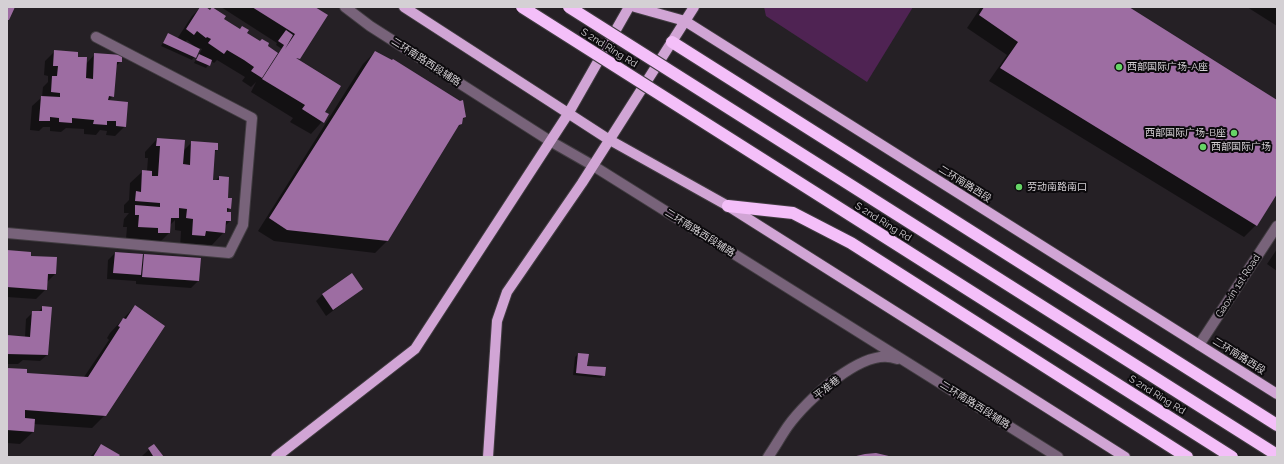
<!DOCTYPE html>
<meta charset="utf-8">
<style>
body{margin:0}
#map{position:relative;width:1284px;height:464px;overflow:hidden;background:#252025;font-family:Raleway,sans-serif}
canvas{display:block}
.frame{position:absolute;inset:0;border:8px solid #d4d0d4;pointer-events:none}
</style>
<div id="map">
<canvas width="1284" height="464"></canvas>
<div class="frame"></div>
</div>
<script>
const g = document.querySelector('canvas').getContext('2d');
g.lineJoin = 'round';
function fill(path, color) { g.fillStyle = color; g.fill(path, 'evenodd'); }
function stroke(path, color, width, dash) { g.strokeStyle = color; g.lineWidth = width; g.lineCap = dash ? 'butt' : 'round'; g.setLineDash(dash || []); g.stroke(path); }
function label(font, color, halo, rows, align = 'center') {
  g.font = font + ' Raleway,"Noto Sans SC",sans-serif'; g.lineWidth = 4; g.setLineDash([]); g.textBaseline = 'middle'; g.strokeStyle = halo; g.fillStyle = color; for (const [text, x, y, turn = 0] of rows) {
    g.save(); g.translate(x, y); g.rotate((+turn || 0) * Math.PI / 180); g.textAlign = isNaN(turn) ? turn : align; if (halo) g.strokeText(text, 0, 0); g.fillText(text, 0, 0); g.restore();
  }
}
fill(new Path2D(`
 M764 7H913L867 82 766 16Z`), '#4f2353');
fill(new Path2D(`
 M201 7 209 11 212 8 223 19 239 30 242 27 246 33 277 54 282 49 276 45 277 43 221 7H313L298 60 324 112 328 115 311 134 290 122 293 118 251 92 256 82 251 87 242 81 245 77 217 60 214 63 211 61 206 68 194 63 202 49 200 48 192 60 161 46 168 35 177 39 192 16ZM187 40 194 46V47L185 42Z
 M981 7H1127L1277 101V192L1256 225 1244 237 989 81 1007 55 967 28Z
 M1247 7H1277V26Z
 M55 51 77 57 86 64 95 54 121 61 115 67 113 96 108 101 125 126 115 136 106 135 107 131 100 130 96 135 84 134V129L66 128 61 132 50 131V127H43L39 131 30 130 32 106 42 97 43 87 48 82V76L44 75 45 61Z
 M375 52 465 117 462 120 461 124 453 132 387 241 375 253 274 241 258 231 363 64Z
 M157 139 183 151 192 142 217 143V150L213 153 212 181H215L219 177 230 208 226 213H230V221L225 226 224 232 212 245 196 244 192 248 180 247 181 231 175 230V220L170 225 169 233 157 245 146 244V240L126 239 127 227H123L124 219 129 213H124V205L129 200 130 183 143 171H147L148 158H145V152Z
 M1277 249V271L1267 264Z
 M7 251 30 257 55 274 46 283V289L36 299 7 297Z
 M115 253 199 259 198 281 191 288 136 284V281L107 279 108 260Z
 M362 289 326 316 316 301 323 294Z
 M135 306 105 415 92 428 33 424V432L20 444 7 443V369L26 374 84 377 109 340 107 338 110 333Z
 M43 307 47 355 40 361 23 360 18 364H7V336L25 337 26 319 33 312H38Z
 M578 354 586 367 604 375 601 378 573 375 575 357Z
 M101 445 117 457H90Z
 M154 445 162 457H143L142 456Z`), '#0007');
fill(new Path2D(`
 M7 7H15L9 20H7Z
 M200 7H206L210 10 212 7 226 16 224 19 240 29 242 26 249 30 247 33 260 41 262 39 269 43 268 46 278 53 262 78 251 71 254 67 244 60 227 50 224 54 208 43 211 39 207 37 206 38 197 31 194 35 186 29Z
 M252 7H315L328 15 300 59 296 58 341 86 325 112 329 114 324 123 302 109 305 105 262 79 284 45 278 41 286 30 293 35 285 49 295 34Z
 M984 7H1129L1277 100V194L1257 226 1000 68 1018 42 979 15Z
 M168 33 200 49 196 58 163 43Z
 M54 50 78 52V57H87L86 78 93 79 94 53 122 55V62H117L114 97 109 96 108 100 128 102 126 127 116 126V121H107V125L93 124 94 120 72 118V123L59 122V118L50 117V121H39L41 96 60 97V93L51 92 52 76H57L58 66H53Z
 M375 51 392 60 393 59 460 101 463 100 466 117 463 118 462 124 459 125 388 241 287 230 269 218Z
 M199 54 212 60 210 66 196 60Z
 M157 138 185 140 183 164 190 165 191 141 218 143V150H215L213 180H219V176L229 177 228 198H232L231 209 227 208V212H231V221H226L225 233 206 231 205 236 192 235 193 219 186 218 187 209 179 208V218H171L170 233H158V228L138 227 139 215H135V205L160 207V203L135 201 136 191 141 192 142 170 152 171V176H158L160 146H156Z
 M7 250 31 252V256L57 257 56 274H48L47 290 7 287Z
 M115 252 143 254 141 275 113 273Z
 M144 254 201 258 199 281 142 277Z
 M352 273 363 289 333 310 322 294Z
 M135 305 165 326 106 416 25 410V418L35 419 34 432 7 430V368L27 369V373L88 377 120 327 118 326 122 320 123 318 126 319Z
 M42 306 52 307 48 355 7 354V335L30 337 32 311H42Z
 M578 353 589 354 587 366 606 367 605 376 576 373Z
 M101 444 120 455 118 457H93Z
 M154 444 164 457H151L153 456 148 448Z
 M876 453 893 457H852L865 454Z`), '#9d6da2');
const minor = new Path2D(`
 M345 7 370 26 550 141 592 165 1058 457
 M7 233 229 253 243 225 252 118 96 37
 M1199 345 1277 226
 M768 457C775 447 781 436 788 426 806 401 864 345 897 359`);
const major = new Path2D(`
 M404 7 608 139 728 206 1125 457
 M635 7 685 21 1277 394
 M276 457 415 349 568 114 629 7
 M488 457 497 321 507 292 582 183 694 7`);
const highway = new Path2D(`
 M672 42 1277 425
 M728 206 793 213 851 243 1187 457`);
stroke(minor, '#413c41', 12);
stroke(major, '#413c41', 12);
stroke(highway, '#413c41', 14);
stroke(minor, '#78637a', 10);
stroke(major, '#d1a5d5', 10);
stroke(highway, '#f4bff9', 12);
const highwayBridge = new Path2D(`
 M522 7 1232 457
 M569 7 1277 455`);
stroke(highwayBridge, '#413c41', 14, []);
stroke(highwayBridge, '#f4bff9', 12);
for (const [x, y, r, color] of [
 [1119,67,4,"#66d466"],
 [1234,133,4,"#66d466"],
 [1203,147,4,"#66d466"],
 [1019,187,4,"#66d466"]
]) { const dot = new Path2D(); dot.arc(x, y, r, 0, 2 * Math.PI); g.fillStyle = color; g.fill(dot); stroke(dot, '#0c0a0d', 1.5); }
label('10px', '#d4d0d4', '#0c0a0d', [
 ["S 2nd Ring Rd",609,48,32],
 ["二环南路西段辅路",426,62,33],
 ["二环南路西段",965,184,32],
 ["S 2nd Ring Rd",883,222,32],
 ["二环南路西段辅路",700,233,32],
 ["Gaoxin 1st Road",1238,286,-57],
 ["二环南路西段",1239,356,32],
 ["平准巷",827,388,-38],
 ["S 2nd Ring Rd",1157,395,32],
 ["二环南路西段辅路",975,405,32]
]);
label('10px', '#d4d0d4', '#0c0a0d', [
 ["西部国际广场-A座",1127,67],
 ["西部国际广场-B座",1226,133,"right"],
 ["西部国际广场",1211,147],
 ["劳动南路南口",1027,187]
], 'left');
</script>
